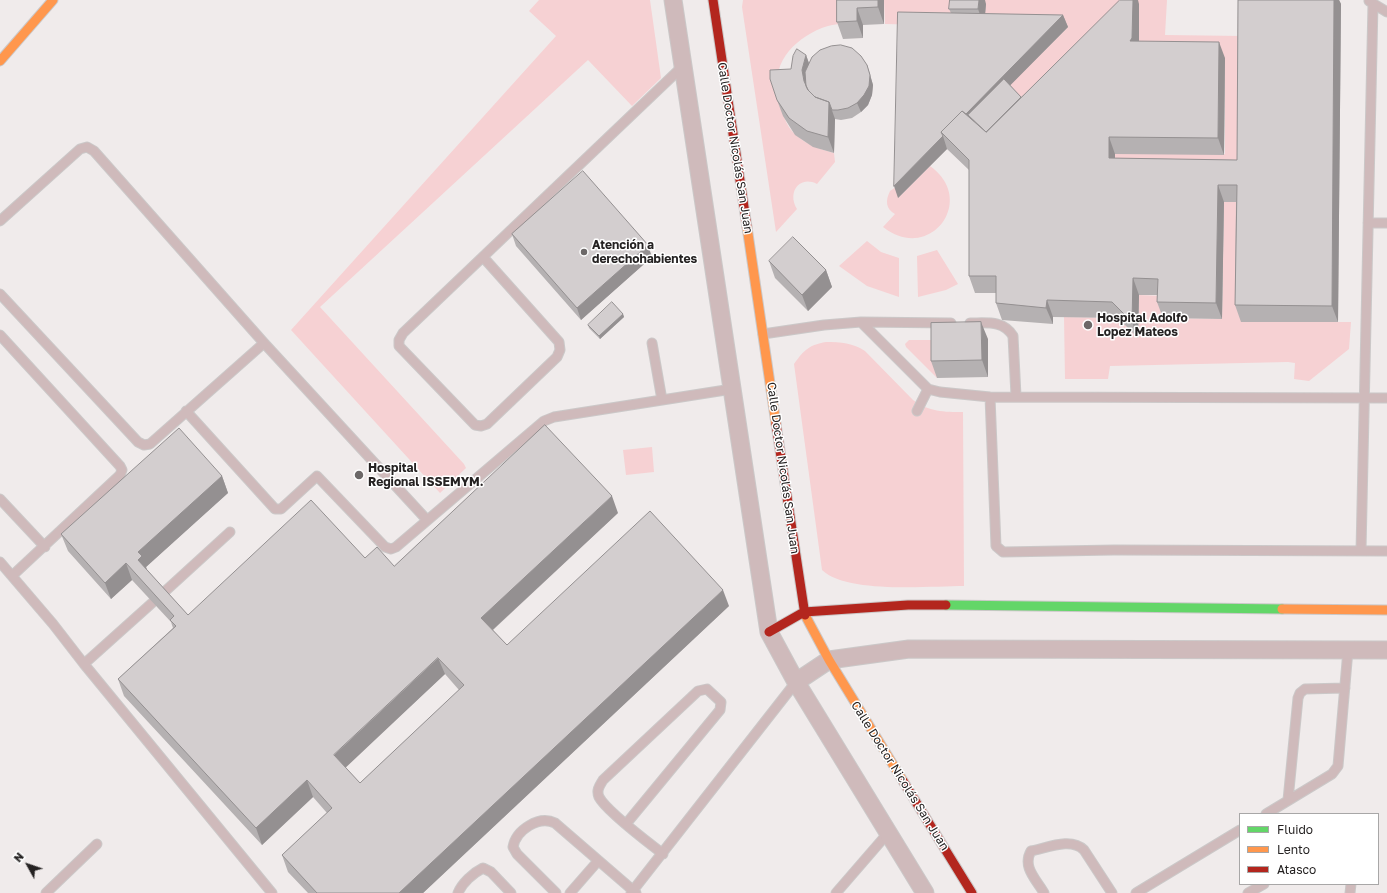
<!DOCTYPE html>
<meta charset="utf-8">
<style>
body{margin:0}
#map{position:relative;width:1387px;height:893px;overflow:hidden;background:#f0ebeb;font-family:"Golos Text",sans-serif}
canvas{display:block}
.legend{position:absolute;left:1239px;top:813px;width:140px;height:72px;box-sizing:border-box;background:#fff;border:1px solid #a8a7a7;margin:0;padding:5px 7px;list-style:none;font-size:12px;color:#252222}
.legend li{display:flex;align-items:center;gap:8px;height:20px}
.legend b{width:20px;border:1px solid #a8a7a7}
.north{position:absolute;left:8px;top:845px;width:40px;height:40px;-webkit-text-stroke:3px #fff;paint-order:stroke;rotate:310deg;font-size:11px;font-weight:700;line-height:16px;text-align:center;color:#252222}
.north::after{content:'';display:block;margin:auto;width:14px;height:18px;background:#252222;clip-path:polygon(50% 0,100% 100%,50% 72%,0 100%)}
</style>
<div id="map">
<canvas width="1387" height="893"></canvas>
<ul class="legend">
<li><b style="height:5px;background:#63d668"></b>Fluido</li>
<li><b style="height:5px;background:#ff974d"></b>Lento</li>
<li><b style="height:5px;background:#b3261e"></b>Atasco</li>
</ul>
<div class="north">N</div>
</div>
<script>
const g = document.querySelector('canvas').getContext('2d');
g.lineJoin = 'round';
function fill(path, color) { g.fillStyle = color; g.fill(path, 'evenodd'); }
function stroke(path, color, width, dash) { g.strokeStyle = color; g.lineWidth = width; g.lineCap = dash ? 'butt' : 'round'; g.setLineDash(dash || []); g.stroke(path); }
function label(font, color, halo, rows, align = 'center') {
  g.font = font + ' "Golos Text",sans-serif'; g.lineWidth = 3; g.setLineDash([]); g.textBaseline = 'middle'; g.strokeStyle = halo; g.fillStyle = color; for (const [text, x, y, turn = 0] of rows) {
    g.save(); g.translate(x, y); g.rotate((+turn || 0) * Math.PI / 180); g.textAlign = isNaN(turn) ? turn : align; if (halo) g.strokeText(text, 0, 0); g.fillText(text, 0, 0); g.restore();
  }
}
fill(new Path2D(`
 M539 0H650L661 78 632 106 588 60 320 307 464 464 466 468 440 493 291 330 556 36 529 11Z
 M743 0H843L844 24C818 23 781 47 778 75 777 82 780 92 781 99 782 113 785 125 796 135 807 145 820 149 834 153L835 162 817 184C799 175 787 193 797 209L776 232 742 7Z
 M884 0H1167L1165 35 1244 36 1243 177 1115 175V154H1225V59L1030 112 1007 88 1067 28 885 24Z
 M930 166C978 200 930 264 883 227L895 214C886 209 885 201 890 191L899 185V197Z
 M1224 202H1243L1338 322H1351L1349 349 1309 381 1294 379 1295 363 1288 362 1110 366 1108 379H1065L1064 317 1118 318 1138 338 1139 295 1164 296 1163 318 1222 319Z
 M867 241 881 252 899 258V297L867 286 839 266Z
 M937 250 958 284 946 290 918 297 917 256Z
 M909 340H937V378L906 347 905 344Z
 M826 342C841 342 853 343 865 351L913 400C929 412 944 412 963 412L964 586C929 586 847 594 822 570L794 364C804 350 809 345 826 342Z
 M652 447 654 472 626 475 623 450Z`), '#f6d1d3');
const lane = new Path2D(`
 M1369 1 1387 12
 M0 221 80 149 87 147 94 151 264 343 427 520
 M1368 223H1387
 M483 257 559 342 560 350 557 357 487 424 481 426 475 425 399 346V340L403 333 683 66
 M0 294 138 442 144 445 150 444 264 343
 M861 322 928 389 940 392 990 397 1387 398
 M970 323C987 323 1003 320 1013 336L1016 396
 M763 334 824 325 861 322 951 323
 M0 335 120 466 122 470 120 475 13 575
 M652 343 662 400
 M990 397 996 546 1003 552 1114 550 1387 551
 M186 411 275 509H281L317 476 385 547 391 549 396 547 544 421 554 417 732 389
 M917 411 928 389
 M0 499 45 547
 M1361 551 1373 3
 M0 562 53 624 84 664 272 893
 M161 595 230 532
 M84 664 152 603
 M1288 800 1298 698 1300 693 1305 689 1345 688
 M1266 814 1332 774 1338 766 1348 650
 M626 824 720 710 721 702 707 689 698 691 603 780C600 785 596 790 599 797 606 811 649 843 663 854
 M46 893 97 844
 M458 893C462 883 473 873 483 868L491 872 511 893
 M556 893 517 854 513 847C516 830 539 815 555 823L636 893
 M570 893 598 861
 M631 893 796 682
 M836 893 888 833
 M1044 893C1036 879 1022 867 1031 851 1047 848 1071 837 1084 850L1112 893
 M1136 893 1240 830
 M1248 893 1264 884
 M1350 893 1351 884`);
const street = new Path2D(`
 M673 0 769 632 796 682 925 893
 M796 682 829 660 909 649 1387 650`);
const fast = new Path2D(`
 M946 605 1282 609`);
const slow = new Path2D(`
 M0 61 53 0
 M747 227 776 424
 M1282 609 1387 610
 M805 615 829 660 903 781`);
const jam = new Path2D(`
 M713 0 747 227
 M776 424 805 615
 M769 632 804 612 908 605H946
 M903 781 972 893`);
stroke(lane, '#cbc8c8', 11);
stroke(street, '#cbc8c8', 19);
stroke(fast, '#cbc8c8', 11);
stroke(slow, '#cbc8c8', 11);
stroke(jam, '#cbc8c8', 11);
stroke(lane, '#cfbabb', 9);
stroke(street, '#cfbabb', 17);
stroke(fast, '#63d668', 9);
stroke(slow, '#ff974d', 9);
stroke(jam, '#b3261e', 9);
fill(new Path2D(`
 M837 0H884V24L863 25V38L843 39 837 22Z
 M1238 0H1339L1341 4 1338 322H1241L1235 305 1236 202H1224L1222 319 1163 318 1157 302V295H1139L1138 338 1118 318 1053 317V324L1002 320 996 303V293H975L969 276V170L947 149 898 198 951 13 949 9 986 4 985 14 1063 15 1068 27 1010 85 1021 97 1139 4V41L1225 58 1224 155 1115 154V158L1237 160Z
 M806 55 809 63 867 65 870 74 873 85 872 95 868 105 861 112 852 118 841 120 835 119 834 153 813 147 795 135 783 116 777 100 791 69Z
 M512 234 652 257 581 320 516 246Z
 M769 261 826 270 832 287 808 311 775 278Z
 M623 314 624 317 600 339 589 328 588 325Z
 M988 339V377L937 378 931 361Z
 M222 476 228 493 146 567 147 570 188 615 365 558 394 566 618 513 493 630 507 645 729 606 423 893H308L288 872 282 855 327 813 313 797 262 845 124 696 118 679 173 628 171 622 132 580 111 599 68 551 61 534ZM445 674 459 690 360 783 345 767Z`), '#b5b1b2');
fill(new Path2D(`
 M878 0H884V24L878 7Z
 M979 0H985L986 4 984 26 978 9Z
 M1133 0H1138L1139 4V55L1130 41Z
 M1334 0H1339L1341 4 1338 322 1332 306Z
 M857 8 863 25V38L857 21Z
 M1063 15 1068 27 972 124 944 135Z
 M1219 42 1225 58 1224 155 1218 138Z
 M806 55 812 72 809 94 804 81 802 70Z
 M867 65 873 85 872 95 868 105 861 112 857 103Z
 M829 102 835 119 834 153 828 137Z
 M943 136 947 149 898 198 894 186Z
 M1109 137 1115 154V175L1109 158Z
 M1218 185 1224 202 1222 319 1216 303Z
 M648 245 652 257 581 320 577 308Z
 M826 270 832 287 808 311 802 295Z
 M1133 278 1139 295 1138 338 1132 322Z
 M1047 300 1053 317V324L1046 308Z
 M623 314 624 317 600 339 599 336Z
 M981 322 988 339V377L982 360Z
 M222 476 228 493 146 567 148 573 138 560V552Z
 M612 496 618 513 487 635 481 618Z
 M126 563 132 580 111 599 105 583Z
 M723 590 729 606 423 893H399Z
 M438 658 445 674 341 772 334 755Z
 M307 780 313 797 262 845 256 828Z`), '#949091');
const building = new Path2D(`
 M837 0H878V7L857 8V21L837 22Z
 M950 0H979L978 9H949Z
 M1120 0H1133L1132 38 1130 41 1219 42 1218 138 1109 137V158L1237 160 1238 0H1334L1332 306 1235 305 1237 185H1218L1216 303 1157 302 1158 279 1133 278 1132 322 1112 302 1047 300 1046 308 996 303V276H969V160L941 132 962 111 986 132Z
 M898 12 1063 15 966 114 962 111 941 132 943 136 894 186Z
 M841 45 852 48 861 56 867 65 870 75 869 86 864 95 857 103 848 108 838 110H832L829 102 815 97 808 90 806 86 805 72 812 57 820 50 831 46Z
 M797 49 806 55 802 70 804 81 808 90 815 97 829 102 828 137 807 131 789 118 777 100 770 79V70L791 69 793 56Z
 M1004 79 1021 97 986 132 968 115Z
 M583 171 648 245 577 308 512 234Z
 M793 237 826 270 802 295 769 261Z
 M612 302 623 314 599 336 588 325Z
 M981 322 982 360 931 361V323Z
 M545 425 612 496 481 618 507 645 650 511 723 590 399 893H317L282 855 332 808 307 780 256 828 118 679 176 626 170 620 174 616 126 563 105 583 61 534 179 428 222 476 138 552 142 556 138 560 188 615 311 500 365 558 377 547 394 566ZM438 658 464 685 360 783 334 755Z`);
fill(building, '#d3cecf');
stroke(building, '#949091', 1);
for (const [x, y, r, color] of [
 [584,252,4,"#6c6868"],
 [1088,325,5,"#6c6868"],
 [359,475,5,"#6c6868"]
]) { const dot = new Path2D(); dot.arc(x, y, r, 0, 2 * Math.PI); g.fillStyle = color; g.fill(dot); stroke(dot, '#fff', 1.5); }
label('12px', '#252222', '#fff', [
 ["Calle Doctor Nicolás San Juan",735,148,81],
 ["Calle Doctor Nicolás San Juan",783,468,82],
 ["Calle Doctor Nicolás San Juan",900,776,58]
]);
label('bold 12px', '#252222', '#fff', [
 ["Atención a",592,245],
 ["derechohabientes",592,259],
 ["Hospital Adolfo",1097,318],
 ["Lopez Mateos",1097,332],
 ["Hospital",368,468],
 ["Regional ISSEMYM.",368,482]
], 'left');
</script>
